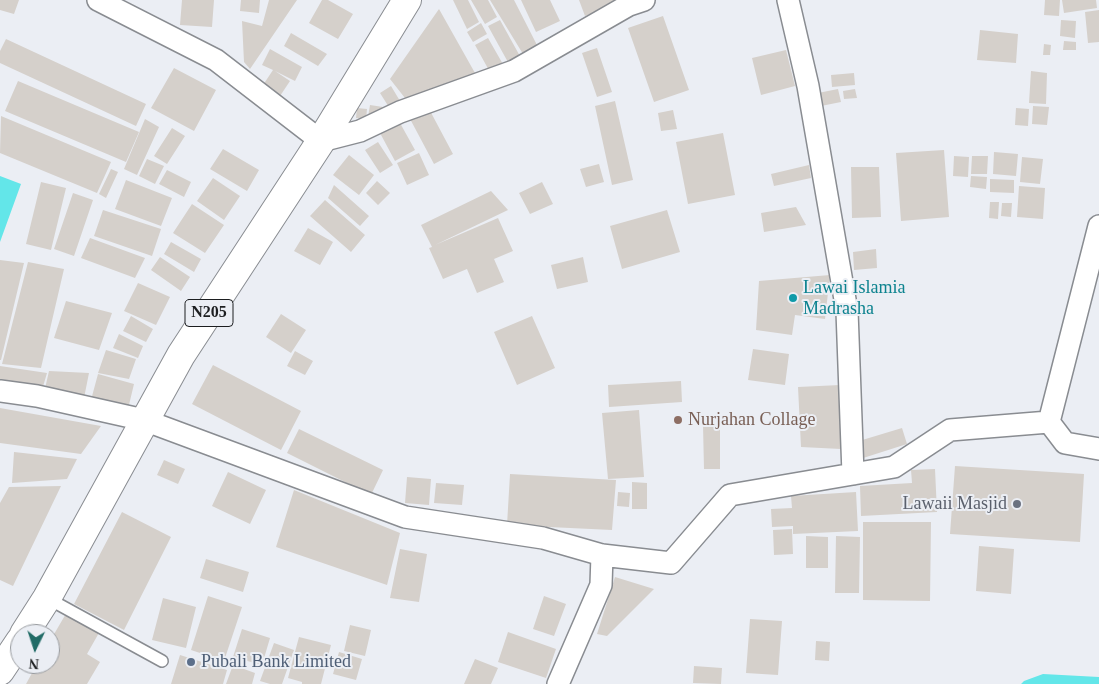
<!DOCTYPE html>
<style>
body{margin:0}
#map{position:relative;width:1099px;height:684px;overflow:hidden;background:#ebeef4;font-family:"Times New Roman",serif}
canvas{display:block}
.north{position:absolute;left:10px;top:624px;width:50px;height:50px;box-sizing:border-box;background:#ebeef4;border:1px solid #989b9f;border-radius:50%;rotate:184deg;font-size:14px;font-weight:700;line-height:20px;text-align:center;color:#1c1e20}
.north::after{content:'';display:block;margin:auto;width:18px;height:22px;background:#226c67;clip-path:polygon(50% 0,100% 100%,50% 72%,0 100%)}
</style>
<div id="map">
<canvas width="1099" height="684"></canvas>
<div class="north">N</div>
</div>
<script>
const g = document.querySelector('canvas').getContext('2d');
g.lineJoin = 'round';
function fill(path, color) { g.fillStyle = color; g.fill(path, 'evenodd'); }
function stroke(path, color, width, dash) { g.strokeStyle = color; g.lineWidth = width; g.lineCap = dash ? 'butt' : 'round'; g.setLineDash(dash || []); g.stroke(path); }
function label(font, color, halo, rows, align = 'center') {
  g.font = font + ' "Times New Roman",serif'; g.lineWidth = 4; g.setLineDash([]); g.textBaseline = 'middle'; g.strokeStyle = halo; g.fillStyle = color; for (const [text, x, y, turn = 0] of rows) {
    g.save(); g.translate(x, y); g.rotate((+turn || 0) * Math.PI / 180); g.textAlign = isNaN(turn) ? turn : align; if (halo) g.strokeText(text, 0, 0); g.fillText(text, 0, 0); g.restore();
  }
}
fill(new Path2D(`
 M0 176 21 184 0 242Z
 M1043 674 1099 677V684H1021L1024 681Z`), '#63e6e9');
fill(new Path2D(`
 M0 0H19L14 14 0 10Z
 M182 0H214L212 27 180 25Z
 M241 0H260L259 13 240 11Z
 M269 0H297L250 69 244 62 242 21 262 26Z
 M322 0H328L353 14 338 39 309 23Z
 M453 0H468L479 22 467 29Z
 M471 0H488L497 17 485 24Z
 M490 0H514L538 47 523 54Z
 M521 0H550L560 21 536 32Z
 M579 0H622L623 2 585 16Z
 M1045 0H1060L1059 16 1044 15Z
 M1062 0H1096L1097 8 1064 13Z
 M439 9 475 73 412 107 390 79Z
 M1099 10V42L1088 43 1085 12Z
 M663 16 689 90 654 102 628 28Z
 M500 20 521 58 509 64 488 26Z
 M1061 20 1076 21 1075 38 1060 36Z
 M481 23 487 34 473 42 467 32Z
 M980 30 1018 34 1016 63 977 60Z
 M291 33 327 54 318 66 284 46Z
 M488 38 504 66 491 74 475 45Z
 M6 39 146 104 136 126 0 63V51Z
 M1064 41 1076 42V50H1063Z
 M1044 44 1051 45 1050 55H1043Z
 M597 48 612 92 597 97 582 53Z
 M270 49 302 67 295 81 275 71 290 81 280 96 263 85 273 70 262 65Z
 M786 50 795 86 761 95 752 58Z
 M174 68 216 90 194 131 151 108Z
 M1031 71 1047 73 1046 104 1029 103Z
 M854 73 855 85 832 87 831 75Z
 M18 81 139 132 126 162 5 111Z
 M391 86 403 106 392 112 380 93Z
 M838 89 841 102 821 106 818 93Z
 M855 89 857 98 844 99 843 91Z
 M615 101 633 180 612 185 595 106Z
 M370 105 383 107 381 119 368 117Z
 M1033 106 1049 107 1047 125 1032 124Z
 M428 107 453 154 434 164 409 117Z
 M357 108 367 109 366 119 356 118Z
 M1016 108 1029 109 1028 126 1015 125Z
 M673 110 677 129 661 131 658 113Z
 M1 116 111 162 97 193 0 153Z
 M145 119 159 127 137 175 124 169Z
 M400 123 415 150 395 161 380 133Z
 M172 128 185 136 167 164 154 156Z
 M723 133 735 195 688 204 676 142Z
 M378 142 393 165 380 173 365 150Z
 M223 149 259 170 247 191 210 169Z
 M944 150 949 217 901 221 896 153Z
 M994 152 1018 154 1016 176 993 174Z
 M419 153 429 175 407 185 397 163Z
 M349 155 374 175 359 195 333 175Z
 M954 156 969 157 968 177 953 176Z
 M972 156H988L987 174H971Z
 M1022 157 1043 159 1040 184 1020 182Z
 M147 159 164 166 155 184 139 176Z
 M599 164 604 182 586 187 580 169Z
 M809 165 811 178 774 186 771 174Z
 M851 167H879L881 217 852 218Z
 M111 169 118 172 106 198 99 194Z
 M167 170 191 182 184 197 159 184Z
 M971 176 987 177 986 189 970 187Z
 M213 178 240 196 224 220 197 201Z
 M990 179 1014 180V193L990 192Z
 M126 180 172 198 161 226 115 209Z
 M377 181 390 193 378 205 366 193Z
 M41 182 66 188 51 250 26 244Z
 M542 182 553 204 530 214 519 193Z
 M334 185 369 216 360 226 328 198Z
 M1019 186 1045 188 1043 219 1017 217Z
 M491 191 508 210 435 245 498 218 513 251 494 259 504 282 477 293 467 269 443 279 429 248 432 247 421 225Z
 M73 193 93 200 74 256 54 249Z
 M325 200 365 235 351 252 310 216Z
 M990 202H999L998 219 989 218Z
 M1002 203H1012L1011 217 1001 216Z
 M192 204 224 225 205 253 173 233Z
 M796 207 806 225 764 232 761 213Z
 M103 210 161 229 152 256 94 236Z
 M667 210 680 252 622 269 610 226Z
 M308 228 333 242 320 265 294 251Z
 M90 238 145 258 135 278 81 258Z
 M171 242 201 259 194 272 164 254Z
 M876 249 877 268 854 270 853 252Z
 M160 257 190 277 181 291 151 270Z
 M583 257 588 282 557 289 551 265Z
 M0 260 24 263 1 360H0Z
 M28 262 64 269 41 368 2 364Z
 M830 275 825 319 795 315 792 335 756 330 759 281Z
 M138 283 170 297 156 325 124 311Z
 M66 301 112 313 99 350 54 338Z
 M281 314 306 330 291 353 266 337Z
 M131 316 153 329 146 342 123 331Z
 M532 316 555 368 517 385 494 332Z
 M119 334 143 346 138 358 113 348Z
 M753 349 789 354 785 385 748 380Z
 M106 350 136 359 129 379 98 373Z
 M295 351 313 361 305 375 287 366Z
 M213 365 301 411 281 450 192 404Z
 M0 366 47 373 42 390 0 386Z
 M49 371 89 373 84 398 44 393Z
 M98 374 134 384 128 409 91 400Z
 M681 381 682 402 609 407 608 385Z
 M840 385 841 449 801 447 798 387Z
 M0 408 101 426 81 454 0 443Z
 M639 410 644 477 608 479 602 413Z
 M703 425H720V469H704Z
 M902 428 907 444 860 459 859 441Z
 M299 429 383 470 371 495 287 453Z
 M14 452 77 459 67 479 12 483Z
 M164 460 185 469 178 484 157 475Z
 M955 466 1084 474 1080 542 950 534Z
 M935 469 937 512 861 516 860 486 912 483 911 470Z
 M228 472 266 490 250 524 212 506Z
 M510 474 616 480 612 530 507 525Z
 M407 477 431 479 429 505 405 503Z
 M632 482 647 483V509H632Z
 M436 483 464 485 462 505 434 503Z
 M61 486 13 586 0 580V503L9 487Z
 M294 490 400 533 387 585 276 547Z
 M618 492 630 493 629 507 617 506Z
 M856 492 858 531 793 534V526L772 527 771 509 792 508 791 496Z
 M122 512 171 537 124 630 74 604Z
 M863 522H931L930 601 863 600Z
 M792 529 793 554 774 555 773 530Z
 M806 536 828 537V568H806Z
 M836 536 860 537 859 593H835Z
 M979 546 1014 549 1011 594 976 591Z
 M400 549 427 554 419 602 390 598Z
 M206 559 249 572 243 592 200 578Z
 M615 577 654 589 607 636 597 634Z
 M208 596 242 607 224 661 191 650Z
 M544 596 566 604 554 636 533 629Z
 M163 598 196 607 186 648 152 640Z
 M67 612 100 631 87 654 100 662 87 684H26L37 664H50V641Z
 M750 619 782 621 778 675 746 673Z
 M350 625 371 630 365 656 344 651Z
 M242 629 270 638 262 665 233 657Z
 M508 632 556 649 546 678 498 662Z
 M299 637 331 645 321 684H302V682L288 678Z
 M816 641 830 642 829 661 815 660Z
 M274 643 294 650 282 684H270L260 681Z
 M339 652 362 659 356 680 333 674Z
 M180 655 227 670 223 684H171Z
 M475 659 498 668 491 684H464Z
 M233 665 255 673 252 684H226Z
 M694 666 722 668 721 684 693 683Z`), '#d5d0cb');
const service = new Path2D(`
 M47 598 162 661`);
const minor = new Path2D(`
 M98 0 216 60 321 141 360 131 400 112 514 71 629 5 644 0
 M788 0 808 86 847 311 853 474
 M0 391 37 396 144 420 405 517 543 538 602 555 671 563 730 495 894 467 950 430 1049 422 1099 226
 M1049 422 1065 443 1099 449
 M558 684 601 585 602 555`);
const trunk = new Path2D(`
 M24 634 47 598 181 355 321 141 407 0
 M0 671 20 641`);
stroke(service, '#898c91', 14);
stroke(minor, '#898c91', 24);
stroke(trunk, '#898c91', 30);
stroke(service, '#fff', 11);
stroke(minor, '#fff', 21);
stroke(trunk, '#fff', 28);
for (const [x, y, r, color] of [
 [793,298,5,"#0f9aa8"],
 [678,420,5,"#8d6e63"],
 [1017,504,5,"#6b7280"],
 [191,662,5,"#5c6f8a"]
]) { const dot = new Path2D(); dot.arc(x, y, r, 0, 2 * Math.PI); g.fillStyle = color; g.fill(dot); stroke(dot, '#ebeef4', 2); }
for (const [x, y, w] of [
 [209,313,48]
]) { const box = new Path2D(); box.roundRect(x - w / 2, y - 13.5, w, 27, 4); g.fillStyle = '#ebeef4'; g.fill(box); stroke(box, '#1c1e20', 1); }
label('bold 16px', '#1c1e20', null, [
 ["N205",209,313]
]);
label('18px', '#0d838f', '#ebeef4', [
 ["Lawai Islamia",803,288],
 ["Madrasha",803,309]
], 'left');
label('18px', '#785e54', '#ebeef4', [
 ["Nurjahan Collage",688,420]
], 'left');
label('18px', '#5b616d', '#ebeef4', [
 ["Lawaii Masjid",1007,504]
], 'right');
label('18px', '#4e5e75', '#ebeef4', [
 ["Pubali Bank Limited",201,662]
], 'left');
</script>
